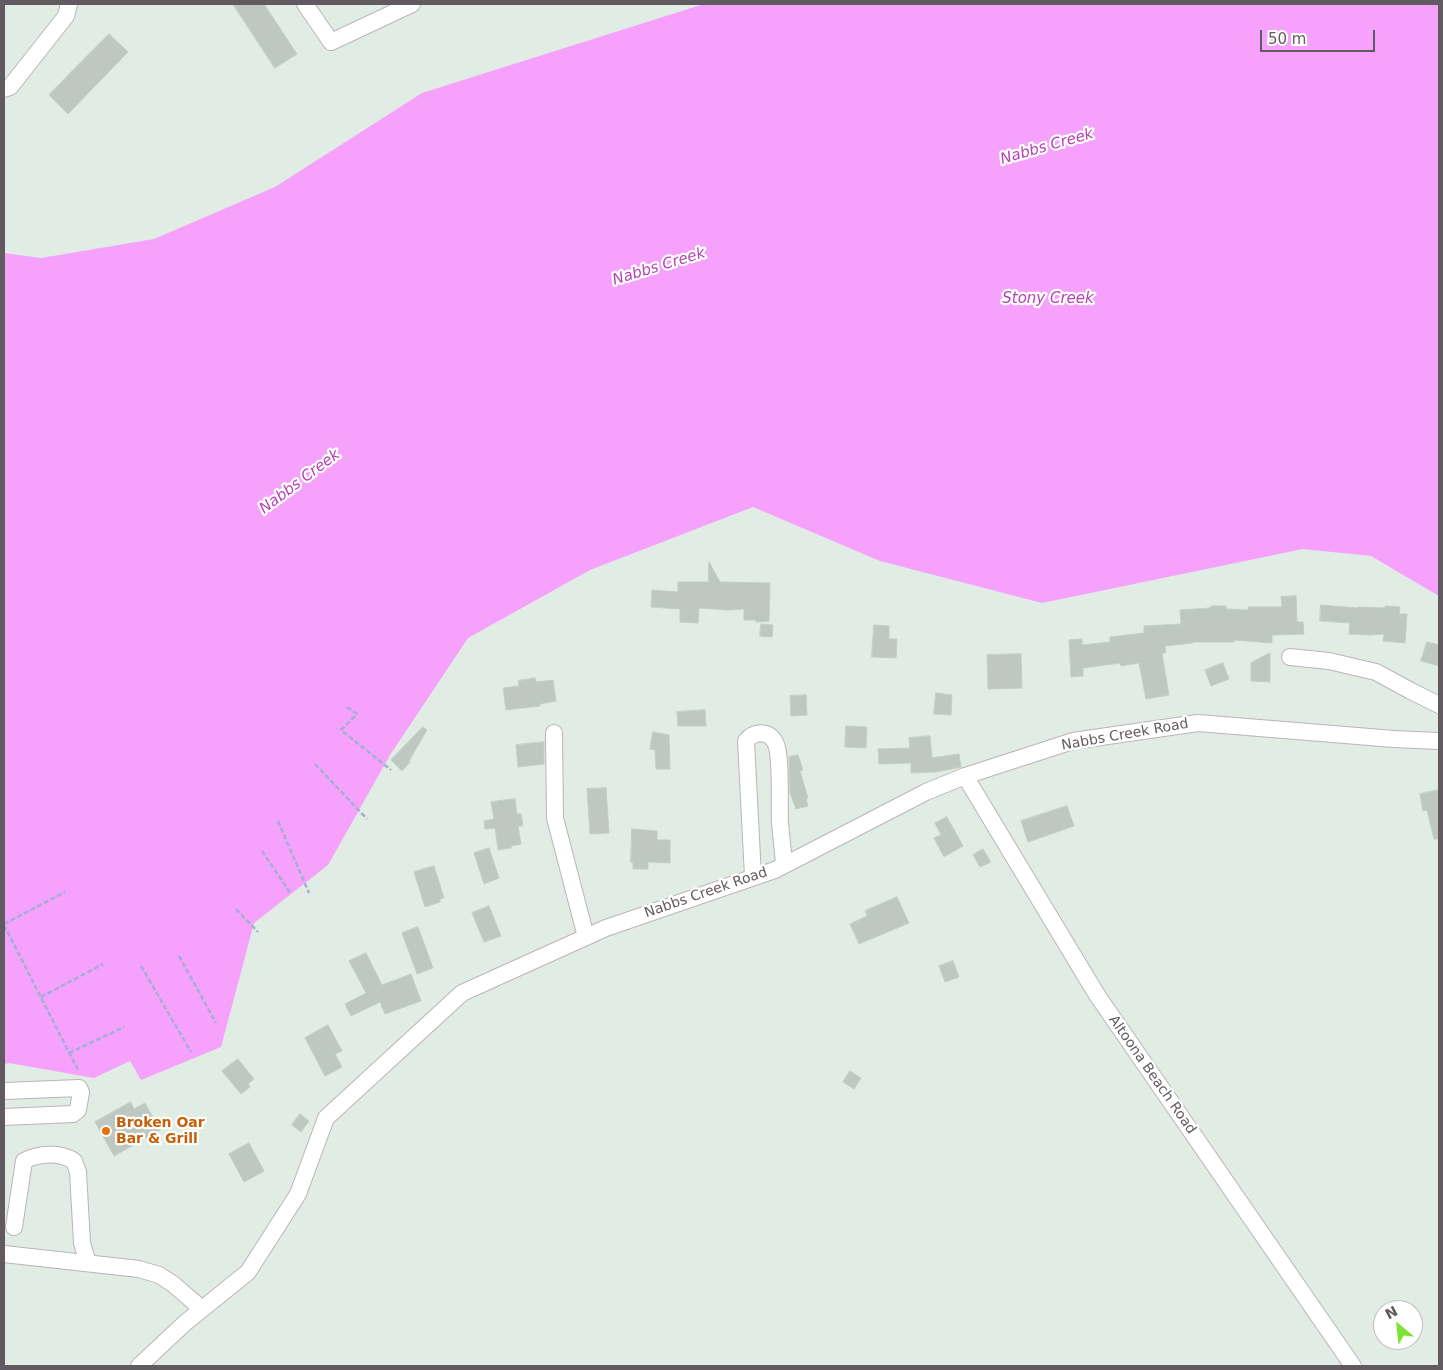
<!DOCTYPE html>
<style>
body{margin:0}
#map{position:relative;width:1443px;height:1370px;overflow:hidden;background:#e1ece4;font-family:"DejaVu Sans",sans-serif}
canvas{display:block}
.frame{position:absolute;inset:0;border:5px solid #625a61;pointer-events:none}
.north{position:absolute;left:1373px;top:1300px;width:50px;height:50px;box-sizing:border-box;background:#fff;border:1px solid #c0bdc0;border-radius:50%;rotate:332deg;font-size:14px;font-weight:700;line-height:20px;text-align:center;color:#625a61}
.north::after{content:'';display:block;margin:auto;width:18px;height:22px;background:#7ce331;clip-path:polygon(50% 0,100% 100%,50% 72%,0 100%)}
.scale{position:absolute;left:1260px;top:30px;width:115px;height:22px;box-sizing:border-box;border:2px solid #625a61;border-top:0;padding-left:6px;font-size:15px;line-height:18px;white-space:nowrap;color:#625a61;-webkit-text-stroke:4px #fff;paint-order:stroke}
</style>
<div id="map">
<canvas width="1443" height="1370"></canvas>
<div class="frame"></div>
<div class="north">N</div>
<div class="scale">50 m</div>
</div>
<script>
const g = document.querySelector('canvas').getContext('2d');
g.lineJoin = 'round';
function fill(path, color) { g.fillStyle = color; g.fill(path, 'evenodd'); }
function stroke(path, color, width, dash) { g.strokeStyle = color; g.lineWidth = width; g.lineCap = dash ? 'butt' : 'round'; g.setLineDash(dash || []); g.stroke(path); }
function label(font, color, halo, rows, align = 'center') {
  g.font = font + ' "DejaVu Sans",sans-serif'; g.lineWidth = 4.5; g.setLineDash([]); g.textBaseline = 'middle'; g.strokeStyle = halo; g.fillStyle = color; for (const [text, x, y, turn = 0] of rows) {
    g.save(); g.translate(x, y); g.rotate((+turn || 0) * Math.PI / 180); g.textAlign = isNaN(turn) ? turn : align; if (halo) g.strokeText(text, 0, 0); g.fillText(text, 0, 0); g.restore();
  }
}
fill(new Path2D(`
 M704 4H1439V596L1371 556 1303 549 1042 603 880 561 753 507 590 570 468 638 390 755 328 865 254 923 221 1047 141 1080 130 1061 94 1078 9 1063 4 1064V253L41 258 154 239 275 187 422 93Z`), '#f6a2fc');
const building = new Path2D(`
 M233 4H264L297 54 275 68Z
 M109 34 128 52 68 114 49 95Z
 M709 562 720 582 770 583 769 621 756 622V620H744V609L728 610 699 608 698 623 680 622V609L651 607 652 590 678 592V582H708Z
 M1296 596 1297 622H1303L1304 634 1272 635V642L1271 643 1234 640V642H1193V643L1165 646 1166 653H1162L1169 695 1146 699 1139 663 1121 666 1120 663 1083 668V676L1071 677 1069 640 1082 639V645L1110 642V637L1144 633V626L1181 624 1180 610 1210 608 1211 606H1226V609L1248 610V607H1282L1281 597Z
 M1321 605 1358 608V607L1385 608V606L1400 607 1399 614H1407L1405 643 1383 641 1384 634 1370 635 1349 634 1350 623 1320 621Z
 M761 624 773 625 772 637 760 636Z
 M874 625 889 626V639H897L896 658 872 657Z
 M1427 642 1439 645V666L1421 661Z
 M1270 653V682L1251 681V663Z
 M1021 654 1022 688 988 689 987 655Z
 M1223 663 1229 679 1211 686 1205 670Z
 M535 678 536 682 553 680 556 701 540 704V706L506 710 503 688 519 686 518 681Z
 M936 693 952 695 951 715 934 714Z
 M806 695 807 715 791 716 790 696Z
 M705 710 706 726H678L677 712Z
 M846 726 867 727 866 748 845 747Z
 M423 727 427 730 409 761 410 762 402 771 391 760Z
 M653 732 669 735 670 769H656L655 750 650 749Z
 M930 736 932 758 959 754 961 767 936 772 911 773V763L879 764 878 749 910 748 909 738Z
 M544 742V764L518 767 516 745Z
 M798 755 803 770 800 771 808 798 806 799 808 806 796 809 790 793 789 757Z
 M606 788 609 833 590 834 587 789Z
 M1439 790V839H1434L1427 810 1423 811 1420 794Z
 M515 799 517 814H521L523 826H518L521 844 511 846V848L498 850 495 828 485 829 484 821 494 819 491 802Z
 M1067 806 1074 826 1028 842 1021 821Z
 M947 817 963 846 944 857 934 838 941 835 935 823Z
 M632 829 657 831V840H670V863L648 862V869H633V862H631Z
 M489 848 499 878 484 884 474 853Z
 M983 849 991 862 980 867 973 855Z
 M434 866 444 898 440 899V902L425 907 414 872Z
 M897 897 909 923 859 944 850 924 867 916 865 911Z
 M489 906 501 936 484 942 472 913Z
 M418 927 433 968 417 974 402 933Z
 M366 953 382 985 411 974 421 1001 385 1014 380 1002 351 1016 345 1004 366 993 349 961Z
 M953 961 959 977 945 982 939 966Z
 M328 1025 342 1051 335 1054 342 1067 325 1076 305 1038Z
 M238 1059 254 1079 248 1084 250 1087 241 1094 222 1071Z
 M850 1071 861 1078 854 1089 843 1082Z
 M131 1102 134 1109 145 1103 160 1130 114 1156 95 1122Z
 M300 1114 309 1121 301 1132 292 1125Z
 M249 1143 264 1171 244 1182 229 1154Z`);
fill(building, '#bec7c0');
stroke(building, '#c0d1c3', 1);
const minor = new Path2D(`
 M305 4 331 42 412 4
 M4 89 10 87 66 16 69 4
 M1290 657 1329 661 1376 672 1411 691 1439 705
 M554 733 555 818 586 937
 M965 776 1097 995 1353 1366
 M753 877 746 741C754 731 768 730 775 742 782 754 779 806 780 822 781 836 783 850 784 864
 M4 1091 79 1088 81 1092 78 1110 73 1114 4 1117
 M14 1227 24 1161C39 1153 59 1152 74 1161L78 1172 82 1243 88 1263
 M4 1254 139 1269 159 1275 173 1284 202 1309
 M139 1366 185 1323 248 1272 298 1194 326 1118 462 993 606 928 775 870 926 792 965 776 1073 741 1198 723 1394 739 1439 741`);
stroke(minor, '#bbb4ba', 18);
stroke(new Path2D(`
 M347 707 357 714 341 730 391 770
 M315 764 367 819
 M278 821 309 893
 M262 851 291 894
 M236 909 258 932
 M4 924 65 892
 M4 925 79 1072
 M179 956 216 1023
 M141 966 191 1052
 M41 997 103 964
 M69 1053 124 1027`), '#a2aed5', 2.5, [5, 2.5]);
stroke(minor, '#fff', 16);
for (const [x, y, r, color] of [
 [106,1131,5,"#e8710a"]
]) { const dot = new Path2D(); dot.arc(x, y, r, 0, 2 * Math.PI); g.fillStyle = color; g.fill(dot); stroke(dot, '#fff', 2); }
label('14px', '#625a61', '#fff', [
 ["Nabbs Creek Road",1125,735,-10],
 ["Nabbs Creek Road",706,893,-19],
 ["Altoona Beach Road",1152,1075,55]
]);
label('bold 14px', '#c56008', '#fff', [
 ["Broken Oar",116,1123],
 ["Bar & Grill",116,1139]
], 'left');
label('italic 15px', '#b542b4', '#fff', [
 ["Nabbs Creek",1047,147,-16],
 ["Nabbs Creek",659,267,-17],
 ["Stony Creek",1048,299],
 ["Nabbs Creek",300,482,-37]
]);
</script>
